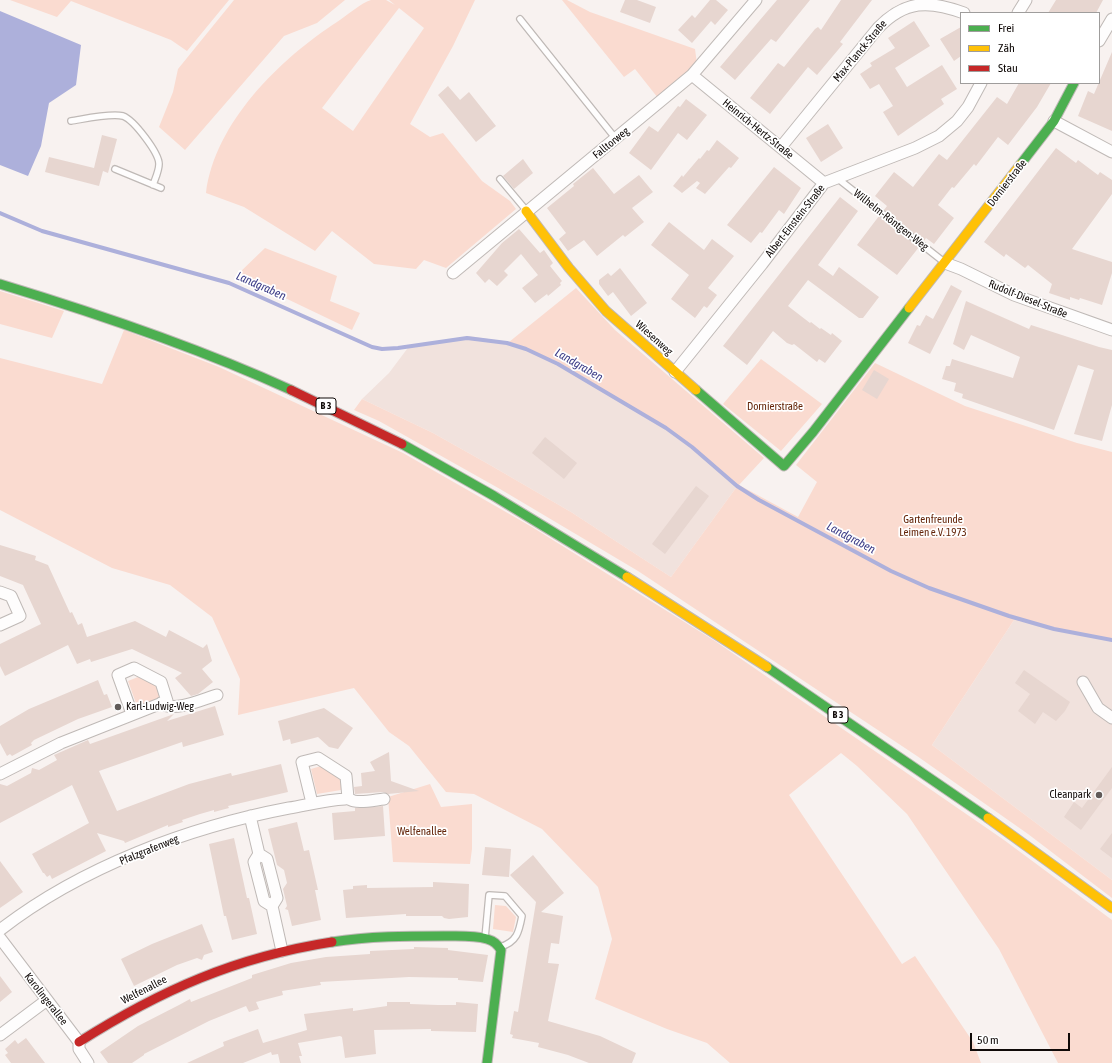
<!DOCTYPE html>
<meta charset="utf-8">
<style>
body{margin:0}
#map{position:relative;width:1112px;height:1063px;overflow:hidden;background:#f8f2f0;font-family:"Asap Condensed",sans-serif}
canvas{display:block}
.legend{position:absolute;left:960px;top:12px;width:140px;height:72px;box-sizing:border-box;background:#fff;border:1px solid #9f9d9c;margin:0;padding:5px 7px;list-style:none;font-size:12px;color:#100a08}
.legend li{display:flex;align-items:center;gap:8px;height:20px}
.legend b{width:20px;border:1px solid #9f9d9c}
.scale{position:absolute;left:970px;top:1033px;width:100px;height:18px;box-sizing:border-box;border:2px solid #100a08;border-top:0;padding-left:5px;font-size:12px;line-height:14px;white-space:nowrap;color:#100a08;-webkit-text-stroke:3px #fff;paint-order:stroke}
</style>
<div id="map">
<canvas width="1112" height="1063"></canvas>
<ul class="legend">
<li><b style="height:5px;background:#4caf50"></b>Frei</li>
<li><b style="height:5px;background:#ffc107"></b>Zäh</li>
<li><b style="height:5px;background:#c62828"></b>Stau</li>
</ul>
<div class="scale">50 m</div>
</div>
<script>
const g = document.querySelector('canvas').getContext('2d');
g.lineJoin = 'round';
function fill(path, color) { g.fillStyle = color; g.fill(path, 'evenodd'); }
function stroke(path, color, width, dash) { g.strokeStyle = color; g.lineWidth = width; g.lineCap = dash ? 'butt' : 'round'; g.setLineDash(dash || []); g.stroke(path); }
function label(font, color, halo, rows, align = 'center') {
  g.font = font + ' "Asap Condensed",sans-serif'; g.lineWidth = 3.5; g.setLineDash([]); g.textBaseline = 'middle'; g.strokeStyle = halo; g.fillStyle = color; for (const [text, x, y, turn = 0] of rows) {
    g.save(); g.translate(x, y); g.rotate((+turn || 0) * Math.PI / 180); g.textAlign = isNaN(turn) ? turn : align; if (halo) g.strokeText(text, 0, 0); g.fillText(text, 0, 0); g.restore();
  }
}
fill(new Path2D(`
 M469 336 509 342 558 362 666 427 694 447 738 485 671 577 571 512 490 465 433 433 362 399 389 373 410 345Z
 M1014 620 1112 640V880L932 745Z`), '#f1e2dd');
fill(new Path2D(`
 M10 0H229L187 51 171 40 71 1 57 17Z
 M234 0H345L317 23 284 36 185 150 159 127 173 92 178 69Z
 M386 0 395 5 389 0H475L453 46 410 124 430 137 443 133 482 181 510 201 516 209 446 268 424 260 416 269 374 264 332 231 315 251 244 207 206 193C215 122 280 59 337 22 346 16 361 3 371 0 376 0 381 0 386 0ZM399 8 424 28 353 131 322 108Z
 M562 0H567L590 12 695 49 697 64 658 98 635 69 624 77Z
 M265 248 337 276 330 301 360 313 352 330 237 275Z
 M576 288 615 330 764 458 739 485 798 517 817 482 796 465 875 363 965 406 1077 443 1112 452V640L1014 620 932 745 1112 880V898L1028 834 917 756 638 571 500 489 379 421 354 410 362 399 433 433 490 465 571 512 671 577 738 485 694 447 666 427 558 362 509 342Z
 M0 291 64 311 52 338 0 324Z
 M124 330 219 367 403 453 532 527 715 641 1004 840 1112 920V1063H1058L999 949 907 814 857 766 841 753 789 795 902 964 915 956 973 1042 981 1063H730L707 1043 667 1029 595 999 612 939 598 887 542 829 474 794 446 792 409 746 389 732 354 688 238 715 240 679 212 617 170 585 112 568 0 510V358L102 384Z
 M761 359 822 404 781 451 723 404Z
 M138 677 157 686 160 698 137 706 128 681Z
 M321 766 341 780V790L317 794 311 769Z
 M430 784 441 807 472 804V849L470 864 393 862 388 797Z
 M495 905 506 906 516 917 513 932 493 929Z`), '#fadbd0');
fill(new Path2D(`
 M0 11 81 45 76 85 49 103 41 146 28 176 0 165Z`), '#adb0db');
stroke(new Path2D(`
 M0 213 42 231 229 283 372 347 382 349 398 348 467 338 507 343 526 349 558 364 666 428 692 447 737 486 759 500 891 571 929 588 1009 616 1054 629 1112 640`), '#adb0db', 4);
fill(new Path2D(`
 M625 0H637L656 7 650 23 620 12Z
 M710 0H716L728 10 715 25 711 21 692 43 678 30 692 15 695 18Z
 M777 0H810L776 42 771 39 735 80 720 67Z
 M841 0H872L840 42 843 44 817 75 808 67 770 114 750 98 778 63 784 67 815 29 818 27 821 30Z
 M1056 0H1103L1096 13H1048Z
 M914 21 930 46 895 68 907 87 942 65 957 89 941 99 944 104 898 136 883 112 893 106 879 84 870 89 860 74 872 66 870 63 895 48 888 38Z
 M961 27V56L954 61 940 39Z
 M1112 52V131L1078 116 1088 91 1094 94Z
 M1019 83H1051L1037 107 1008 145 998 137 976 166 974 164 954 188 952 187 938 205 954 218 934 244 926 238 924 241 884 210 887 206 875 196 894 172 913 187 939 154 947 160 997 97 1007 104Z
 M448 86 460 100 469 92 496 126 476 142 438 95Z
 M686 99 707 115 687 140 678 133 651 170 629 153 649 126 658 132 678 106 680 107Z
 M828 124 843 148 821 162 806 138Z
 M102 135 117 139 108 173 103 171 99 186 45 172 49 157 94 168Z
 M717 140 739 158 731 168 729 167 705 194 696 188 700 183 697 181 682 193 673 186 682 175 683 177 699 158 700 159 707 150 709 151Z
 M1056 148 1076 163 1078 160 1098 175 1100 172 1112 180V194L1072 249 1112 262V273L1102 305 1080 298 1079 300 1070 297V300L1049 293 1052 284 1028 265 1025 268 1006 254 1004 257 984 242Z
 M523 159 533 173 514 189 503 176Z
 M774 167 801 188 784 214 779 210 762 233 760 232 751 243 727 225Z
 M593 168 614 194 639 175 653 192 632 208 644 222 625 237 623 235 597 256 584 240 568 251 559 239 566 233 547 208 574 186 573 184Z
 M840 197 858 211 818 265 833 276 839 267 879 297 863 318H859L808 280 788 306 810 323 811 322 820 329 821 328 831 335 832 333 842 341 825 363 819 359 817 362 794 344 792 345 787 343 773 331 747 365 723 346Z
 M879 216 919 247 897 275 857 245Z
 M669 222 704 250 712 239 734 256 708 288 717 295 707 308 704 306 695 318 671 299 689 275 651 245Z
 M519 229 540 253 544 250 553 263 550 266 562 281 560 283 561 285 548 296 547 294 535 303 522 288 538 275 521 254 504 271 508 275 497 286 489 279 485 283 476 273 502 243Z
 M620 268 647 303 631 316 613 292 608 296 599 284V280L608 273 611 276Z
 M951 285 962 291 930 354 908 343 917 325 920 326 926 315 933 319Z
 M966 301 1029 329 1031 325 1099 347 1112 350V405L1102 441 1074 434 1094 370 1078 365 1054 430 962 398 963 394 954 391 956 383 942 379 946 366H950L952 359 1013 378 1020 357 971 335 964 350 953 344Z
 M874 370 889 379 877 399 862 390Z
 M545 437 577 463 564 479 532 453Z
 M696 486 709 496 665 554 652 544Z
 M0 545 36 556 35 560 48 565 70 613 72 612 78 625 82 623 87 637 135 621 166 637 169 630 203 648 207 644 212 661 202 669 213 682 198 694 191 696 175 678 182 673 132 649 91 662 90 659 77 664 68 645 5 676 0 666V644L41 624 23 585 0 576Z
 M1024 670 1070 702 1065 711 1056 721 1043 712 1035 724 1018 711 1030 694 1015 683Z
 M98 680 104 695 107 694 112 707 78 719 34 740 31 743 32 745 12 756 10 754 7 756 0 743V726L29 709Z
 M215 706 224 735 183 747 182 742 99 771 117 811 189 784 231 773 232 776 281 764 288 792 228 806 229 808 214 812V810L200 814 182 820 183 822 168 827V825L125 843 124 841 97 833 106 851 52 879 50 875 47 877 44 873H43L32 854 89 823 72 785 0 823V784L7 786 31 773 32 768 39 770 57 760 54 755 88 740 90 744 174 714 167 721Z
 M324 708 353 728 338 749 329 747 318 737 291 744 290 739 283 741 278 721Z
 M389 752 391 781 419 791 388 794 383 792 355 794 354 787 362 786 361 773 375 771 370 762Z
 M1112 767V788L1081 830 1064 817 1074 802 1082 808Z
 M383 806 385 836 334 840 332 813 355 811V808Z
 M297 822 304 851 309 850 318 890H315L321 920 292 926 288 910 285 909 287 906 283 889 287 883 284 870 277 865 268 829Z
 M1112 833V858L1100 849Z
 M234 838 247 898H249L257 934 232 940 226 916H224L209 844Z
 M485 847 511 849 509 877 482 875Z
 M533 855 564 893 541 912 563 916 559 944 551 943 548 963 559 964 548 1021 600 1036 636 1053 632 1063H589L568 1055 538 1047 539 1043 512 1038 513 1035 510 1034 514 1011 518 1012 536 902 510 875Z
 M0 861 23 892 0 908Z
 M433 882 469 884 468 917 449 919 444 918 442 916H406V914L346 918 343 890 353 889V886L367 885V888L433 887Z
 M202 924 213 952 204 955 202 960 197 958 177 965 134 986 121 959 152 944Z
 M414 947 448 948V950L488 955 483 982 458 980V978L409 977 320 982 321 985 282 991 283 995 256 1002 259 1009 249 1012 246 1006 209 1021 144 1054V1055L132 1063H108L100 1052 138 1026 179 1005 190 999 191 1002 252 978V975L291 963 326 957 370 954V951L414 949Z
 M0 976 12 992 0 1002Z
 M387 1002H410V1004L438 1005H456V1002L478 1004 476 1032 431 1031V1029L374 1030 376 1054 345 1058 342 1037 340 1036 298 1043 302 1056H299L301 1063H280L278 1054 272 1055 271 1052 243 1063H187L224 1046 223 1042 258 1029 263 1043 307 1030 304 1014 353 1008V1011L387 1006Z
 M26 1038 45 1063H11L5 1055 8 1053 5 1049 15 1040 18 1044Z`), '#e7d6d0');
const lane = new Path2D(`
 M520 19 616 139
 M71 121C84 119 110 113 123 116 134 120 159 153 159 164 159 171 155 179 153 185
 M115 169 161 188
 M837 178 944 262
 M500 179 526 210
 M485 938 489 895 505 896 522 916C519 932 517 942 500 947`);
const street = new Path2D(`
 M1018 13 1026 0
 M1099 41 1112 19
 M692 75 824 183
 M1054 121 1112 152
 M781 147 878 28C905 0 929 0 964 13
 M945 263 961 269 1014 295 1112 330
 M453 273 692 75 756 0
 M675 372 762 264 824 183 915 148 939 136 957 121 968 107 981 83
 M0 592 11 596 20 616 0 625
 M1083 682 1098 708 1112 718
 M161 703C174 713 203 699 217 695
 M0 774 61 743 167 701 161 682 134 668 118 675 132 714
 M312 803 302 762 318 758 346 776 348 798
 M250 816 259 854 267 859 277 898 272 906 282 951
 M259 854 254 862 264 901 272 906
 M0 930C81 867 189 827 289 808 307 805 326 800 345 799 349 798 350 800 354 801 362 803 375 800 384 799
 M0 938 79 1042V1049L88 1063
 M0 1035 47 1000`);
const fast = new Path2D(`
 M1020 165 1054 121 1074 83
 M0 284C99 314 197 347 291 390
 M696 390 784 466 813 432 909 308
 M402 444 494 496 627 577
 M767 667 988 818
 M332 942C369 936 407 936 445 936 458 936 474 935 487 939 494 941 497 944 501 950L487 1063`);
const slow = new Path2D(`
 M526 211 569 268 606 311 696 390
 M909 308 1020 165
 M627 577 767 667
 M988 818 1112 908`);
const jam = new Path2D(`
 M291 390 402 444
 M79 1042C161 990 236 957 332 942`);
stroke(lane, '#bfb9b6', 8);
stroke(street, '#bfb9b6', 13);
stroke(fast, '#bfb9b6', 11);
stroke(slow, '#bfb9b6', 11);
stroke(jam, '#bfb9b6', 11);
stroke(lane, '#fefdfd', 5.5);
stroke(street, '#fefdfd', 11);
stroke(fast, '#4caf50', 9);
stroke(slow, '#ffc107', 9);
stroke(jam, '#c62828', 9);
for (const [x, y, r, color] of [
 [118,707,4,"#615b59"],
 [1099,795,4,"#615b59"]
]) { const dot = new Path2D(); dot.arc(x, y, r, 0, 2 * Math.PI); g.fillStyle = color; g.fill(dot); stroke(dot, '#fff', 1.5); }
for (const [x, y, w] of [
 [326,406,20],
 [838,715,20]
]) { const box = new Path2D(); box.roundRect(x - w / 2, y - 8, w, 16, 3); g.fillStyle = '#fff'; g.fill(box); stroke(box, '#100a08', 1); }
label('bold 10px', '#100a08', null, [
 ["B 3",326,406],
 ["B 3",838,715]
]);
label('11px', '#100a08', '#fff', [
 ["Max-Planck-Straße",860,51,-50],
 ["Heinrich-Hertz-Straße",758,129,39],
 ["Falltorweg",611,143,-39],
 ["Dornierstraße",1007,183,-52],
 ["Wilhelm-Röntgen-Weg",891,220,38],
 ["Albert-Einstein-Straße",795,221,-52],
 ["Rudolf-Diesel-Straße",1028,299,22],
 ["Wiesenweg",654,338,42],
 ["Pfalzgrafenweg",149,850,-22],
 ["Welfenallee",144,990,-27],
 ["Karolingerallee",46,999,52]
]);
label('11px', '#632408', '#fff', [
 ["Dornierstraße",775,407],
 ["Gartenfreunde",933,520],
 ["Leimen e.V. 1973",933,533],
 ["Welfenallee",422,832]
]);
label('11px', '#100a08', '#fff', [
 ["Karl-Ludwig-Weg",126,707],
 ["Cleanpark",1091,795,"right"]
], 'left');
label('italic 12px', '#3c3c87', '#fff', [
 ["Landgraben",261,286,24],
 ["Landgraben",579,365,30],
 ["Landgraben",851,538,28]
]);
</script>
